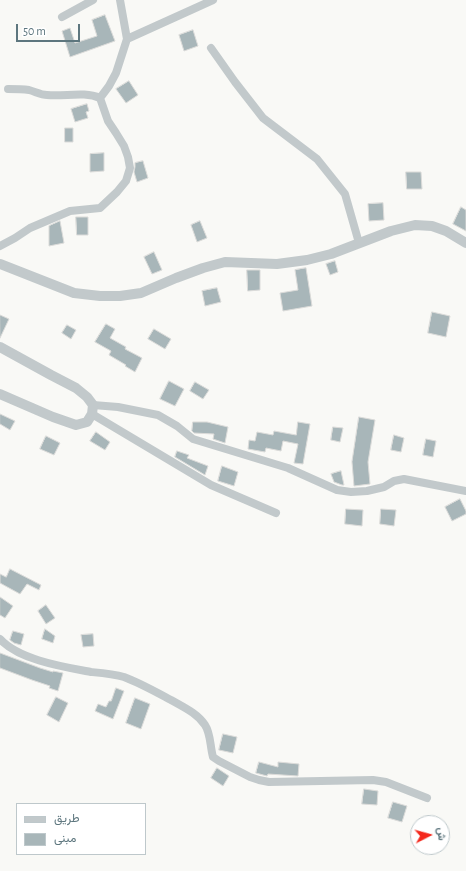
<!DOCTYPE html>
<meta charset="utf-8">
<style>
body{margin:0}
#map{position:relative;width:466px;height:871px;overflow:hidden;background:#f9f9f6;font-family:"Alegreya Sans",Vazirmatn,sans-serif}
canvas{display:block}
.legend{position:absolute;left:16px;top:803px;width:130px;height:52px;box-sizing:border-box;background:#fff;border:1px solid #bec8cb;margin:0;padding:5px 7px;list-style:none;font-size:12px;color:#5d767e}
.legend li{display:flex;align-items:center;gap:8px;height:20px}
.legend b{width:20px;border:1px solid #bec8cb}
.north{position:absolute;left:410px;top:815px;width:40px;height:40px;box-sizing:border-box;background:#fff;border:1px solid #bec8cb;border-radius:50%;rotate:84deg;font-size:11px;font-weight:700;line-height:16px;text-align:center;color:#5d767e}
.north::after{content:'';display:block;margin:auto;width:14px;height:18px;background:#f4281c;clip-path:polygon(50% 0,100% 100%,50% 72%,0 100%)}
.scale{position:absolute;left:16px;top:24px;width:64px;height:18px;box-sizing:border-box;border:2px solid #5d767e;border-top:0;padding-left:5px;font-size:12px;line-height:14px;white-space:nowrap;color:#5d767e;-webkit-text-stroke:3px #fff;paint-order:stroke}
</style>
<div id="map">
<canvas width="466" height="871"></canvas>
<ul class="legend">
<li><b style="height:5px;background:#c2c9cb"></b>طريق</li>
<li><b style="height:11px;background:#a8b6b9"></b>مبنى</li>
</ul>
<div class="north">ش</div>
<div class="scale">50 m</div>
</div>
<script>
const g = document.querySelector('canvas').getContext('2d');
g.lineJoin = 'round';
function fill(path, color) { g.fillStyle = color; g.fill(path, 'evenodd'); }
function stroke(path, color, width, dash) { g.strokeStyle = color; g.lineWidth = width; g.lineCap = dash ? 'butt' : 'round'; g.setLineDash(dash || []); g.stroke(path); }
const building = new Path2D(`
 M105 15 115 41 70 57 62 31 70 28 75 43 97 36 92 20Z
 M193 30 198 46 184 51 179 35Z
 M129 81 138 95 126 103 116 89Z
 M87 104 89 111 86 112 88 118 75 122 71 109Z
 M65 128H73V142H65Z
 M104 153V171L90 172V154Z
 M143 161 148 178 137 182 134 172 135 167V163Z
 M406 172H421L422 189H407Z
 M383 203 384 220 369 221 368 204Z
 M461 207 466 210V231L453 224Z
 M76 217H88V235H77Z
 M60 221 64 243 49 246V226Z
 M200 221 207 238 197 242 191 225Z
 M154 252 162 270 152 274 144 257Z
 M335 261 338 272 330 275 326 264Z
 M306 268 312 306 283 311 280 293 298 290 295 270Z
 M247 270H260V290L248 291Z
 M217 288 221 302 205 306 202 291Z
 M432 312 450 316 446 337 428 333Z
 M0 315 9 319 0 338Z
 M106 324 115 329 110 338 126 347 125 349 142 358 135 372 125 366 126 365 109 355 111 351 95 342Z
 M67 325 76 330 71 339 62 333Z
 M154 329 171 339 165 349 148 339Z
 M169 381 184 389 175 406 160 399Z
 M195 382 209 390 203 399 190 391Z
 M0 414 15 421 10 430 0 424Z
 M359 417 375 420 368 462 370 484 354 486 352 462Z
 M193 422H207L228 427 225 443 213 439 214 434 194 433 192 431Z
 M298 422 310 424 303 464 294 463 298 444 283 441 281 451 266 448 265 452 248 449 249 440 255 441 257 432 273 435 274 431 296 435Z
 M333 427 343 428 340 442 331 440Z
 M96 432 110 442 105 450 90 441Z
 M394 435 404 438 401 452 391 450Z
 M46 436 60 443 54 455 40 449Z
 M426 439 436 441 433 457 423 455Z
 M177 451 189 455 187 458 208 466 205 475 175 457Z
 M222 466 238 472 234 486 218 481Z
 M341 471 344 485H342L334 482 331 474Z
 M460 499 466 511V514L452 521 445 507Z
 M346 509 363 510 362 526 345 524Z
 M381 509 396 510 394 526 380 524Z
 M10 569 41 585 39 590 27 584 20 594 0 583V574L6 577Z
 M0 597 13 606 5 618 0 615Z
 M46 605 55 618 46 624 38 611Z
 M45 629 55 636 53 643 42 639Z
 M13 631 24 634 21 645 14 643 10 640Z
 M93 634 94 646 83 647 81 635Z
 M0 653 40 668 53 672V671L63 673 58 691 49 688 50 686 32 680 0 668Z
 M116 688 124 691 113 719 95 711 98 704 106 707 109 701H111Z
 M56 697 68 703 59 722 47 715Z
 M135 698 150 704 141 729 126 723Z
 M223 734 237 737 233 753 219 750Z
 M259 762 278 767V762L299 764 298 776 268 774 267 776 256 773Z
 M217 768 229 776 223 786 211 778Z
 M364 789 378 791 377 805 362 804Z
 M393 802 407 806 402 822 388 818Z`);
fill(building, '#a8b6b9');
stroke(building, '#dbdbd9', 1);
stroke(new Path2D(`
 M62 17 93 0
 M127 39 213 0
 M211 48 235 82 263 118 317 159 345 194 359 243
 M100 98 109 86 116 73 127 39 120 0
 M0 246 15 238 30 228 70 211 100 208 117 192 126 181 130 168 128 157 124 146 116 133 108 121 100 98C84 91 64 97 47 95 41 95 36 92 29 90 22 89 15 89 8 89
 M93 405 118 407 158 415 177 426 193 439 288 468 337 490 351 492 367 491 384 487 394 481 404 479 466 491
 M92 414 211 485 276 513
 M0 639C19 660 64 667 91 672 102 673 114 674 124 677 140 683 156 692 171 700 183 707 197 713 205 725 211 734 210 747 213 757L219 761 250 777 259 780 269 782 373 780 386 782 427 798`), '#c2c9cb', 8);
stroke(new Path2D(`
 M0 264 74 293 100 296H120L141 293 176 278 203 268 225 262 277 264 307 260 331 254 391 231 415 225 432 226 446 231 466 243
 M0 347 51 375 76 388 87 397 93 405 92 414 87 422 76 425 53 417 0 394`), '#c2c9cb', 10);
</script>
